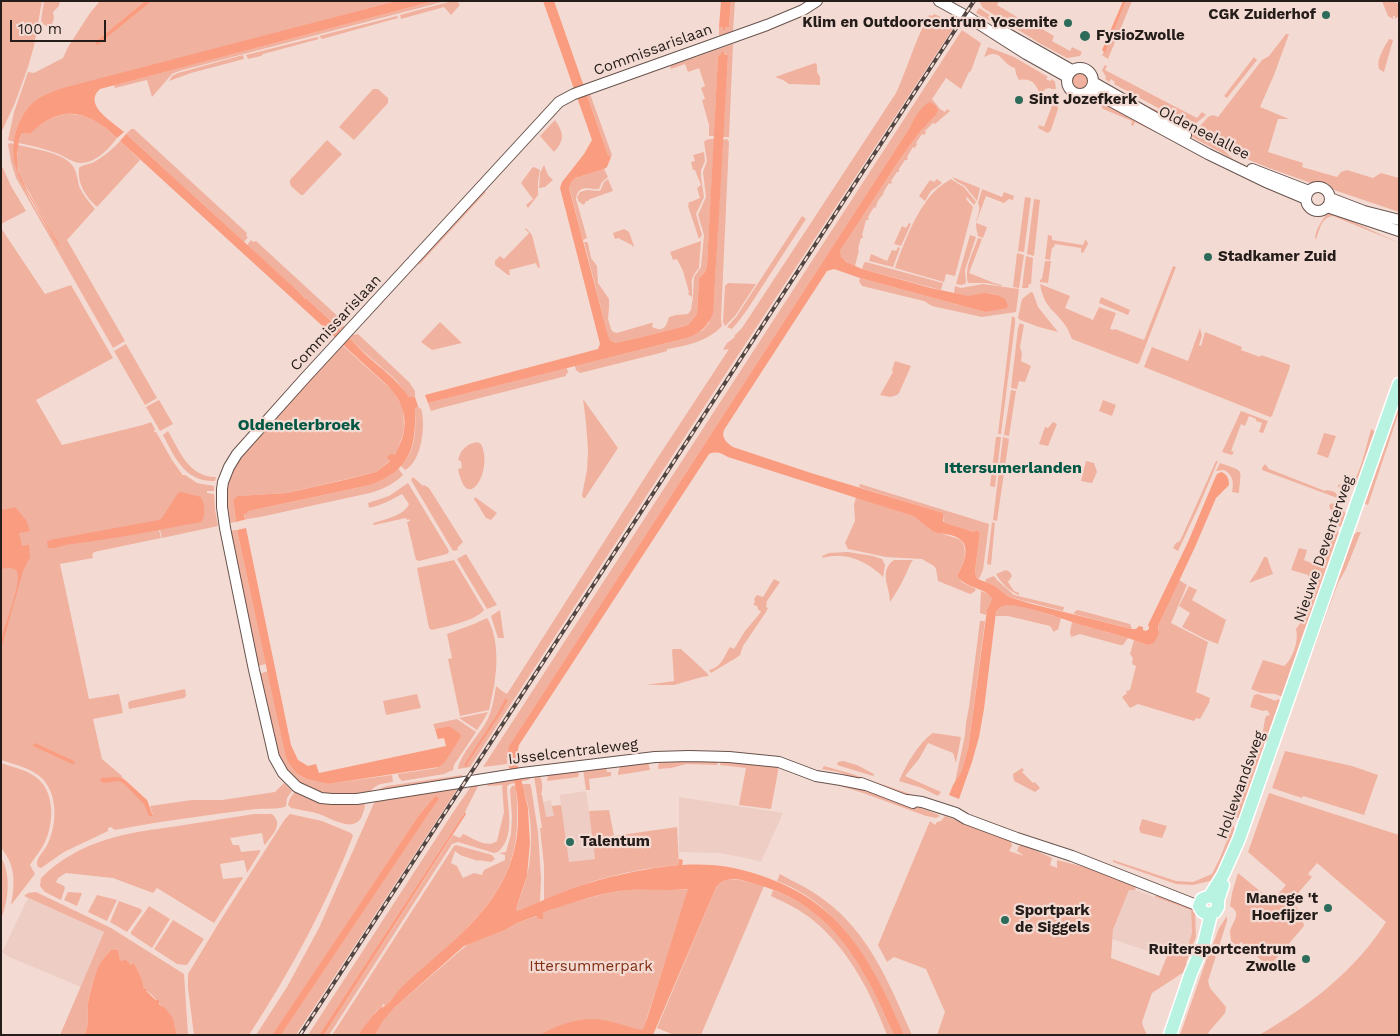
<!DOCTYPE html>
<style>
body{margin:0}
#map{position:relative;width:1400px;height:1036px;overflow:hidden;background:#f3dbd3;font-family:"Work Sans",sans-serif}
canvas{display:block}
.frame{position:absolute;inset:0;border:2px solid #251d1a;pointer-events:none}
.scale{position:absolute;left:10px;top:20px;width:96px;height:22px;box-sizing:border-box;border:2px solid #251d1a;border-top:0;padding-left:6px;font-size:15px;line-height:18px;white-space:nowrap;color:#251d1a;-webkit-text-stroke:4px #f3dbd3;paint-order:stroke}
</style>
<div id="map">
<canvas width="1400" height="1036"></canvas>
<div class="frame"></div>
<div class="scale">100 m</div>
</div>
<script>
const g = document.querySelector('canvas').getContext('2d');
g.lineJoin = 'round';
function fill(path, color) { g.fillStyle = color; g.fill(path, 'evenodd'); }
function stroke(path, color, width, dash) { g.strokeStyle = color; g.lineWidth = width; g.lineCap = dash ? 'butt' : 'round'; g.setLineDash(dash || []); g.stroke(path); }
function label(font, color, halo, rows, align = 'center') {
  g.font = font + ' "Work Sans",sans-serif'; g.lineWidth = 4.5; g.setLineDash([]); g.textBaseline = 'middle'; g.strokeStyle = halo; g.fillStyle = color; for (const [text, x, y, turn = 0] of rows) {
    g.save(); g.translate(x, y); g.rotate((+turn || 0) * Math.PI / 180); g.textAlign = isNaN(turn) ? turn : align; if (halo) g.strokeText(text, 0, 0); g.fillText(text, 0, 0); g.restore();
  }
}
fill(new Path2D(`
 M586 791 596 859 549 865 543 802 551 800 552 806 561 805 560 795Z
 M679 797 783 813 761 862 751 859 720 853 679 852Z
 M1129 890H1135L1191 910 1192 933 1184 957 1163 949 1160 955 1112 939 1113 931Z
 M28 898 104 932 81 987 9 957 2 952Z`), '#eecdc4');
fill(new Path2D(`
 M1 1H42L34 46 28 67 15 103 1 133Z
 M44 1H60L59 6 53 12 54 18 52 24C47 28 45 26 41 21Z
 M100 1H145L95 42 98 45 152 1H396L52 92C30 102 17 117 14 142L8 140 14 112 28 72 34 73 63 58 68 47 90 13Z
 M434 1H446L179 71 172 74 152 97 147 80 115 88 114 85Z
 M452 1 458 2 460 5 451 15 444 7 401 19 400 15Z
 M731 1H735L733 31 720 36 719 35V27H723L725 30V27H729Z
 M981 1H999L997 5 1027 23 1030 19 1032 23 1054 36 1052 41 1070 51 1072 47 1082 52 1080 56 1067 58 1041 44 983 8 980 3Z
 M1126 1H1132L1108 59 1102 55 1104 52H1105Z
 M1382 1H1392L1399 4 1398 17 1395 19V16H1393V19L1388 16Z
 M979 8 1028 39 1065 60 1063 62 976 13Z
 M934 14 946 19V21L954 27 723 378 470 767 458 769C460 755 477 737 485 724 492 713 494 699 496 686L502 691 507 694 649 471 729 349 723 350 727 343 735 337 734 336 742 328 896 93C908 67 915 40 929 15L932 16Z
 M397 16 398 18 322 39 319 36Z
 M962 30 981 43 971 71 969 72 961 89 946 78 932 99 940 109 945 112 947 109 950 111 935 124 933 123 925 131 926 133 924 135 922 134 916 143 917 144 915 148 913 147 907 157 908 158 907 160H905L899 169V172H897L891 181 892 182 891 184 889 183 883 193 884 194C880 197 876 203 876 208L874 207 868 217 869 218 868 220H866L862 235 863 236V238H861L858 249 859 250 855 266C848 263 839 260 840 251L898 162 919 133 935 116 918 113 910 127 513 740C508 747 506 756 507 764L483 767Z
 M1286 34H1289L1274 75 1260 107 1289 119H1278L1268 152 1303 163 1302 167 1337 177 1341 172 1347 170 1373 178 1381 173 1399 178V212L1334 190 1327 183 1318 182 1311 183 1269 168 1237 155 1229 150 1200 126 1208 117 1213 115 1218 117 1262 60 1269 56Z
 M317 37 319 39 263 54 261 56 248 59 246 55Z
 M1389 39 1393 40 1384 72 1379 69C1376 59 1384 48 1389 39Z
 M733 44 729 137H723L728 55 721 52V54L718 56 714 136H709V125L702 100 705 99 701 88 705 86 699 68 688 72 685 64 671 69 670 66Z
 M988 47 1014 57 1048 77 1046 79 1050 81 1052 79 1055 82 1056 89H1051L1050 88 1045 89 1044 91 1039 92C1035 82 1030 78 1019 80L1016 74 1015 68C1002 65 1001 47 984 57Z
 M243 55 244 59 191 73 169 81 172 76 178 73Z
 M1254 57 1257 60 1227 98 1224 96Z
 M815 63 817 65V72L820 77V85L789 84 783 80 775 77Z
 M1105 65 1107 66 1105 70 1197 118 1202 112 1206 115 1195 124 1160 109 1114 84 1115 82 1111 79 1109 82 1105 79 1106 77 1102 70Z
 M1071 80a9 9 0 1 1 18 0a9 9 0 1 1-18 0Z
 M1104 82 1147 106 1196 127 1207 134 1233 159 1194 138 1175 122 1145 109 1104 84Z
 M373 89H378L388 98V103L354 140 339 127Z
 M590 94 612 155 611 157 608 155 587 95Z
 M1056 95 1058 109 1051 130 1048 133 1038 128 1039 125 1044 127Z
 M1097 101 1107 104 1159 131 1157 133 1135 122 1133 126 1131 125 1132 121 1103 109Z
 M66 114C90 114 100 123 117 138 108 150 92 167 75 162 67 159 61 154 53 152 42 148 30 145 18 143L22 133 30 134C41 123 51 117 66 114Z
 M555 120C564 133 565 140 554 152L540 136Z
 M131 129H134L247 233 246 236 248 237 244 242 126 134Z
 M710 139H714L707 266 705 272 699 278 697 314 689 324 685 326 642 337 615 343 610 340 608 335 584 242H587L588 243 591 258 597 266 598 283 609 299V308L608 319 611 329 613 332 617 333 651 323H653L652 327C663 332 666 328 669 317L676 315 688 314 691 310 693 296 694 277 701 267 704 235 698 215 706 197 703 172 707 161 704 142 706 140Z
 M727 139 729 142 721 319 722 326C708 341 687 346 667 349V351L660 353 580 373 576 370 575 366 687 338 703 330 709 323 714 295 723 140Z
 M327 140 342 154 303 195H301L291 186 290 183V180Z
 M120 141 140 160 97 207C86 197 77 184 79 168 83 164 88 165 94 162 103 157 113 149 120 141Z
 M10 143 14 144C11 177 42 218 59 246L19 174 17 160 18 145C34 149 69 153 75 170 77 175 78 181 79 186 83 195 89 202 95 209L67 240 125 341 113 348 16 178 11 162 8 144Z
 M704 152 705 161 701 170V177L704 197 696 214 702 235 699 239 688 206 689 205 688 203 700 198 697 188 701 185 695 170H693L691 162 695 161 693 155Z
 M544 165 548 175 553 180 545 187 539 188 540 173Z
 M1 167 3 168 11 186 26 211 1 224Z
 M534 167 540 170 538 181V195L528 208 526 205 533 199 521 183 532 168Z
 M604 169 608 177 602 182 599 189C590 190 578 183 576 199L587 238 583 240 569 187 571 183 575 178Z
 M952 177 980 188 977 201 965 186 956 181Z
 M608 179 613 191 590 199 588 201H586L584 205 579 202 577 197 580 192 587 190 600 191 604 182Z
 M937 179 942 183 931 191 925 201 919 196 930 180 934 182Z
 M951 179 957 183 964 187 976 202 974 205 967 197 966 199 973 207 955 276 946 274 944 282 895 268C903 245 916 211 933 193 938 187 945 183 951 179Z
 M982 189 1002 197 1004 192 1014 196 1013 200 1009 199 1004 203 986 196 976 223 987 227 983 238 978 236C977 232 976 227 976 224 976 216 982 211 978 203Z
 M484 191 486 192 419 265 418 263Z
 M1025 197 1031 198 1024 252 1018 251Z
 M1034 199 1040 200 1034 256 1027 254Z
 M1330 214 1347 219 1399 243 1333 216C1321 217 1320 230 1316 239L1315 238C1316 229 1321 222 1326 215Z
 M802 216 806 219 747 310 738 322 732 329 727 327 736 317Z
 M909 223 911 224 901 246 894 244 902 226 906 228Z
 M1 228 45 294 71 285 113 358 36 400 62 445 143 425 151 422 155 429 154 432H156L172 460 182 474V475H185L197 483 214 486V491H207V493L214 494 215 509 218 526 162 538 160 530H159L161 538 94 552 92 555 93 558 60 564 89 699 119 694 123 713 93 719 102 759 122 776C123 788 136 793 143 801 146 806 148 811 150 816L153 815 150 806 192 800H222L275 792 284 783 292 791 287 798 286 806C280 810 264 808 256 809 208 815 161 821 115 830L111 827 108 828V831L64 852 41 868 38 867C34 860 42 854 46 847 58 826 59 790 38 775 27 767 13 764 1 760Z
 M526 228 532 235 540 267 538 268 536 263 509 270 510 275H508L495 265V261L500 256 504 259 529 233 525 229Z
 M624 229 629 232 634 246 633 247 632 245 618 238 615 239 613 233Z
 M970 235 976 237 965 270 966 283 962 285 956 284Z
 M1048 235 1052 236V240L1083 245 1085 240 1087 241 1088 244 1083 253 1081 252V248L1055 244 1054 247 1052 248 1050 260 1045 259Z
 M978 238 982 239 969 273 994 283 1002 285 1001 286 987 283H968C964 267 973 253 978 238Z
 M251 240 253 242 256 241 344 322 343 324 344 328 342 331 307 299H305L299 292 247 245Z
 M701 241 699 268C688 281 693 281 692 297L688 294 689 292 683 271 677 259 673 260 670 252Z
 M898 247 900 248 893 267 869 261 871 254 887 261 892 250 896 251Z
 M1017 253 1024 255 1019 288 1013 287Z
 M1026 256 1033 258 1031 284H1029L1028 288H1022Z
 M1045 261H1051L1048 283 1040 282V280L1042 279Z
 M866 262 943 283 941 290 862 269 864 263Z
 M1173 266 1176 267 1139 363 1137 364 1072 339C1070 335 1069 331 1067 328 1056 310 1044 309 1040 284L1070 296 1065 308 1093 320 1099 307 1116 313 1110 329 1114 330 1115 329 1144 340Z
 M860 278 985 312 1008 305C998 286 981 297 966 296 962 296 958 294 954 293L955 286 961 288 983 284 1019 289 1016 312 982 317 932 306 924 301 862 286 859 281Z
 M728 283 756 284 735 316 725 326 723 322 725 286Z
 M1031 292 1033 293 1038 307 1058 332 1039 327 1020 320 1018 318 1022 299Z
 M1101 297 1130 310 1128 315 1099 303Z
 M1012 316 1015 318V324L1001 434H998Z
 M440 322 462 343 432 350 421 342Z
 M1020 323 1024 325 1020 347 1022 354 1021 361 1031 366 1025 382 1019 381 1017 389 1011 388 1018 328Z
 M1200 328 1202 336 1199 345 1201 346 1205 332 1242 347 1241 350 1260 357 1261 355 1290 365 1289 370 1272 416 1270 417 1144 367 1152 347 1188 361Z
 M358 334 409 382 415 391V397H409L396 380 365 353 349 338 352 335Z
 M126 344 157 398 145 405 114 351Z
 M341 344 393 391 403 408 404 428 403 435 395 456 376 472 287 493 237 496 233 500 236 522 229 523 227 520 226 487 234 463Z
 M895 361 911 366 899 393 897 395 890 397 880 395 893 372 892 370Z
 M567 368 568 373 566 374V376L441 408 431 411 428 403Z
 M1011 390 1016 391 1009 436 1004 435Z
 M1399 396 1398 415 1368 505 1363 503Z
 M583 399 618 448 585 498H583L582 495 587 470 588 450 586 423Z
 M159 400 173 424 160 431 146 407Z
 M1103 400 1116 405 1112 416 1099 411Z
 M418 406 420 409 421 408C426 425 422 461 405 470L401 466C416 451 416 429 415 409Z
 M1241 411 1268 421 1263 433 1259 432 1262 423 1256 421V419L1249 416 1245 426 1241 424 1231 451 1234 452 1232 455 1222 452Z
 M1053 422 1057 424 1048 446 1039 444 1045 427 1048 428Z
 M1371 429 1378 433 1358 483 1347 489 1338 487V485L1344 483 1346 486C1350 485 1352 483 1355 479 1362 467 1367 443 1371 429Z
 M168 431C180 452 189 477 216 477L215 481C185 482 175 458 163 435Z
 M1324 433 1336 436 1328 458 1317 454Z
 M996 437H1001L995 487 990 486Z
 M1003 437 1009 439 997 521 993 520Z
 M477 442 481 444C494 470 467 516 458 469L462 468 461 461 458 460C461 449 467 444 477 442Z
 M1086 461 1094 463 1097 472 1092 483 1081 481Z
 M1216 461H1218L1199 506 1178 551 1173 548 1176 543 1180 541Z
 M1220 463C1245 472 1241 467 1239 493L1232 492C1234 482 1233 475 1224 470L1216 471Z
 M1265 464 1269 469 1325 491 1326 490C1335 492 1334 490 1340 499L1262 470V468Z
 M398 468 403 475C394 484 383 489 370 493L260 517 247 519 244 518 245 513 249 511 370 485 392 473Z
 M413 477 423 486 424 485 429 488 463 542 457 548 458 550 453 551 411 480Z
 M408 483 448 549 449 552 447 554 419 561 416 560 407 522 410 521 409 519 407 520 406 518 374 525 373 523C384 520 405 515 409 504L402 494C392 500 381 505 369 508L368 503 389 496Z
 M860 484 989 524 983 570 979 579 976 576 975 571 980 533 978 531 976 530 974 532 946 523 944 521 942 513 859 487Z
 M475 497 497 513 491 520 486 518 474 499Z
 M856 497 913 516 920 519 929 529 961 540C969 552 963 564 957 576L963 583 976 589 974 592 970 594 938 581 936 569 934 566 922 559 886 557 848 549 845 543 855 521 854 505Z
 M1331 503 1342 507 1345 513 1349 511 1343 527 1338 526 1329 506Z
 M992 522 995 523 991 565 987 564Z
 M1330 529H1333L1340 533 1284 698 1276 694 1261 693 1251 689 1263 660 1284 666C1293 659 1299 640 1296 629L1304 618 1312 595 1314 593 1308 575 1291 570 1299 548 1307 550 1304 560 1323 568 1326 560 1325 559 1332 539 1325 536 1327 530Z
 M237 530 266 664 258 666 228 531Z
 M1357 532H1361L1346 569 1338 583 1329 607 1280 743 1277 741 1352 536Z
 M848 552 873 556 882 559 885 565 883 577C867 561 845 551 823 558L822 556 829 553Z
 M466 554 497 605 487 609 457 559Z
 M1264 557H1267L1273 574 1249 583 1257 571Z
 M454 560 484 610C473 622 447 626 432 630L429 628 417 568Z
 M894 560H913C909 565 908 571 905 576 901 585 896 593 890 602 890 586 878 572 894 560Z
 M1006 570 1010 572 1012 576 1008 582 1014 591 1019 593V595C1010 592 1000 582 996 574Z
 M994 576 997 580 1014 595 1064 607 1063 611 1009 597 995 586 985 582 986 579Z
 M774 579 780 582 767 601 766 607 768 608 766 612 743 646 740 655 736 658 711 673 709 670C722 667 724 656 730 647L734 649 745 631 761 612 757 608 758 607 753 604 755 602 754 599 757 595 763 597Z
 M1179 580 1187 585 1171 623 1208 642 1196 692 1210 698 1209 703 1200 719 1196 718 1194 721 1138 704 1130 708 1122 697 1127 693 1126 691 1130 690 1136 666 1132 664 1133 658 1130 654 1134 640 1147 645 1159 630 1158 626Z
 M1189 586 1197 590 1192 600 1226 620 1218 644 1205 639 1182 627 1190 613 1179 606Z
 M981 591 989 594 992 599 988 608 986 615 980 613Z
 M1003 605C1018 603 1046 614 1061 618L1058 630H1056L1054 632 1050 626 1008 616H995L997 610Z
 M500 610 504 638H498L491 616Z
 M1078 610 1130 624 1132 629 1074 614 1075 611Z
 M487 618C497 634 498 660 495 679 494 689 491 700 489 710L460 716 448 659 452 658 447 634 474 624Z
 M980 621H985L968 749 961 772 955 782 965 735 966 723 969 707Z
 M1072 622 1128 638 1123 645H1120L1080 634 1071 637 1070 632Z
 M673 649H681L707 673 709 676 702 677 674 685H646L674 681 672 650Z
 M268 671 285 754 297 774 307 779 328 784 392 775 393 782C381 784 377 783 369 793L353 795 330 796 306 789 280 763 259 674Z
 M185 689 186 696 184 698 129 709 128 703 130 701Z
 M417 694 421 708 386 715 383 701Z
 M1258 694 1276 701 1277 699 1283 701 1242 821 1239 820 1236 816V808L1239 794 1251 771 1261 743 1265 719 1266 716 1270 715 1267 710 1263 711 1250 707 1254 695Z
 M488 712 483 721 477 730 459 718Z
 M457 719 476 732 454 765 453 770 444 774 402 781 399 778 398 774 437 768 445 761 461 737 449 726 435 729 433 724Z
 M933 733 961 737 956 763 953 753 928 743 919 759 905 776 941 792 938 796 922 788 899 781C906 765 919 742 933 733Z
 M1285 751 1352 766 1378 775 1364 815 1303 796 1302 798 1272 788Z
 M669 760 718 762 717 765 687 764 671 768 658 769 659 762Z
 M721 760 779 766 771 809 739 805 746 768 720 765Z
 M648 761 650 770 618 775V772L621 765Z
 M843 761 857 765 874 774 873 776 837 765 838 762Z
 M1 763C13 767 27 770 37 778 55 792 54 823 45 842 41 851 35 857 30 865L35 874 11 905C15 884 16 865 1 848Z
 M824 766 849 773 919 797 937 801 936 802 906 795 838 772 822 769Z
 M606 768 607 772H611V776L589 779 590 790H586L583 769Z
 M1022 768 1024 770 1022 772 1033 783 1035 782 1040 788 1035 792 1014 781 1013 774Z
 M576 771 579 774 578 777 547 781 548 775Z
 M462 775 463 779 379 791 381 788 387 786Z
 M539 775C543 781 543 789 541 795H542L546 817 554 816 552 806 561 805 569 862 595 859 589 811 609 810 614 836 677 827 679 865C633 869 585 880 544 901V865L540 828H542L534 776Z
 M529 777 530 779 528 780 510 784 507 786C507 808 516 836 498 852L494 853 458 842 452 844 329 1035H324L453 835 460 838 463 834C473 838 487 849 497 841L504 812 502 786 503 785 487 786 489 783Z
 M821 780 877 792 937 814 940 816 936 818 926 816 863 793 831 783 819 782Z
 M479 784 465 812 319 1035H308L454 811 472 785Z
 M525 784H530L531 786 538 832 541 879 540 902 517 911 516 909C520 898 524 887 527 876 533 851 533 810 522 787L516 789C524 869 496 902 440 954 422 971 403 986 387 1004L385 1006 384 1004 382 1005 383 1007 377 1010 358 1035H332L454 846 456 845 492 855 495 859 491 862 479 860 478 861 460 855 455 851 451 863 457 866 463 878 474 873 482 875 484 870 505 860V855L499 853 506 852 511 834 512 817 510 790 512 786Z
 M458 788 296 1035H281L436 803 435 796 419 815 272 1035H256L287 987 319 928 374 803 376 801Z
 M296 791 362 803 365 805C365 809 363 812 362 816 354 834 331 818 319 814 309 811 300 810 291 808L288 805C289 800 291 795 296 791Z
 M1269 793 1399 835V1035H1259C1308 1007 1356 970 1386 922L1317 863 1308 874 1312 877 1292 900 1302 916 1304 926 1269 967 1241 942 1237 946 1231 941C1231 938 1230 935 1230 932 1232 921 1243 914 1230 906L1232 893 1238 873 1272 901 1286 885 1248 852Z
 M254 814H272C284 825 272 835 265 845L264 844 262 833 230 838 233 845H239L241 852 260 850V852L247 873 244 860 220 864 223 879 242 877 243 878 214 923 157 888 153 893 113 878 66 873 58 878 56 882 64 886 65 888 61 900 45 892 40 886 41 878C81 839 126 833 178 826 203 822 229 818 254 814Z
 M290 814 322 821 351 833 353 836C326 906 290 972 249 1035H194L188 988V974L220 921 285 819Z
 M945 816 1011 841 1012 846 1009 851 1024 856 1017 851 1019 846 1024 845 1052 858 1050 865 1057 868V860L1089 868 1136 886 1135 890H1129L1113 930 1111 958 1159 976 1169 951 1184 957 1192 933 1191 910 1155 897 1157 893 1190 905V908L1195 911 1196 937 1186 963 1188 964 1184 972 1152 993 1142 1022 1143 1026 1147 1035H937L945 1012 926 969 894 957 887 962 878 945 930 821 935 825 937 822 941 821Z
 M1142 819 1167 826 1162 838 1141 833 1139 829Z
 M1233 825 1237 834 1214 880 1193 885 1176 884 1113 862V860L1176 881 1193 882 1212 874 1220 858Z
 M1 857C11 875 9 899 1 919Z
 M780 874C794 882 810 889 823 899 869 932 890 985 912 1035H904C878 974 843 905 777 881Z
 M727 879 740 880 764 886 701 1035H674L657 1028 715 890 719 884Z
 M653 889 681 890 689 889 647 1017 645 1028 653 1035H375L383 1021 395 1007 468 944 505 930 517 923 537 916 550 910 571 903 608 893 628 890Z
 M773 890C790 897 806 905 820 917 855 945 876 995 894 1035H887C871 993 849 950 814 921 801 910 786 903 771 896Z
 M36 892 111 928 184 974 188 1035H177L173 1018 152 995 144 989C142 979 139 972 134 963L132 965 120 960 118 951 111 950C98 962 90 986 88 1004 87 1014 90 1026 84 1035H60L104 932 24 896 28 893Z
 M68 892 82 893 77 906 64 900Z
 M97 895 117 900 107 921 88 912Z
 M119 901 141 909 142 911 127 932 110 922Z
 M149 906 170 919 152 948 131 934V932Z
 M1227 916V921L1208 981 1210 988 1226 1007 1225 1013 1208 1033 1210 1035H1180L1208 955H1209L1219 928Z
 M173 920 204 939 187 965 177 964 154 949Z`), '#f1b19f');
fill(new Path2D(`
 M145 1H152L98 45H97L95 42Z
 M396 1H434L100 89C82 105 113 122 124 132L117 138C88 110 61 103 30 134L22 133 19 140 17 155 18 171 28 192 59 245 58 246C49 230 40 215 31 199 25 189 19 179 16 168 9 145 16 117 35 101 43 95 53 91 63 88Z
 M543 1H554L608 155 611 157 607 167 604 169 575 178 571 183 569 188 608 335 610 340 615 343 642 337 685 326 689 324 697 314 699 278 705 272 707 266 718 56 721 54V52H724V54L728 55 720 199 713 313C708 327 700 333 687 338L428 403 425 395 598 349 600 344 560 188 562 182 584 154 592 140Z
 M721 1H731L729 27H725V30H723V27H719Z
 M1123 1H1126L1105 53 1102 50Z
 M929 102 935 105 938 110 935 116 919 133 898 162 840 251 841 257 846 262 862 269 931 288 968 296 985 293 998 295 1005 299 1008 305 1007 308 985 312 860 278 834 269 827 271 724 430C721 438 727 443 733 447L811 473 943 513V521L946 523 974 532 976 530 978 531 980 533 975 571 976 576 978 579 995 586 1009 597 1032 604 1132 629H1136L1139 626 1143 627V630L1146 631 1149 629V627L1148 625 1188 542 1215 478 1217 474 1221 472C1227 474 1229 478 1229 485L1216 498 1195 547 1158 626 1159 633 1154 643 1147 645C1123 635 1097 630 1072 622 1055 616 1026 606 1008 605 1002 605 999 608 996 612L984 709 979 737 972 762 959 799 949 795 953 785 961 772 968 749 987 610 992 599C987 587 967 590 957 576 962 567 971 549 961 540 954 534 942 534 935 532 927 529 921 520 913 516L728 457C721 453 717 451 709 454L519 745 516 758 528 808 530 843 527 876 516 909 517 911C541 902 564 890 589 883 618 874 649 868 679 865V859L683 860 682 865C714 863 738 867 768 878 786 885 803 893 818 905 859 935 885 990 904 1035H894C861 961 833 903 748 882 736 878 722 876 715 890L653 1035H540C562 1023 583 1016 608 1021 619 1023 630 1028 642 1030L644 1028 688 889C669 891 649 889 630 890 602 892 576 902 550 910L543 913V919H539L536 916 517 923 505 930 464 946 395 1007 383 1021 375 1035H358C364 1027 370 1018 377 1011 379 1008 383 1008 386 1005 392 1000 396 993 401 988 446 945 502 910 515 846 519 830 519 806 516 789 513 770 504 768 509 746L910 127C915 117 920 108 929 102Z
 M126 134 299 292 305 299H307C326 317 346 334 364 353 380 368 397 379 409 397H415L418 406 415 409C416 449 410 470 370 485L249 511 244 515V518L247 519 236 522 233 500 237 496 287 493 344 480 376 472 390 461 387 457 391 454 395 455C397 449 401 443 403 436 408 416 401 399 387 385L120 141Z
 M181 492 201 497C205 505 206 515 201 522 158 530 114 539 71 544 63 545 56 549 48 548L47 542 50 540 159 520 162 518 178 493Z
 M1 507 3 510 15 507 26 520 30 531 19 533 22 546 29 545 30 557 23 571 1 649C1 646 1 641 2 638 4 626 24 579 16 570 12 567 6 568 1 569Z
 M246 528 291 745 298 760 308 766 316 764 319 773 446 746 444 738 438 739 435 729 449 726 460 734 461 737 445 762 439 767 328 784 307 779 297 774 288 762 285 754 237 530Z
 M505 699 508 700 501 713 467 764 468 767 464 765 498 713Z
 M35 743 74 761 75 764H72L33 746V745Z
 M117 777 124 779 147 800 153 816H149L144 804 123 783 119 781 103 783 100 780 101 778Z
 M435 796 438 797 439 799 436 803 281 1035H272L419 815Z
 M465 812 466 814 324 1035H319Z
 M111 950H118L120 960 123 961 125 959 131 965 134 963C139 973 142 977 144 989H147L146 991C150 994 152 997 156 1000H159V1004L165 1008 173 1018 177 1035H84C90 1026 87 1014 88 1004 89 995 95 973 99 966 101 961 107 954 111 950Z`), '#fa9c80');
const minor = new Path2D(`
 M817 1 803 10 767 25 574 94 559 102 305 378 237 454 229 467 223 482 222 489V507L225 528 254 670 274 757 283 773 297 787 321 798 332 799H357L522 773 655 757 689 756 729 757 779 762 816 776 841 780 866 785
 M939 1 968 17 1026 54 1067 77
 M1001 30 1072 70
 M1067 81a13 13 0 1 1 26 0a13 13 0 1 1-26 0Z
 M1093 82 1186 135
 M1090 90 1208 154 1268 183 1306 199
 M1252 169 1309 191
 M1306 199a12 12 0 1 1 24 0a12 12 0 1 1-24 0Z
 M1330 198 1364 211 1399 220
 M1327 207 1399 231
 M861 783 913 803
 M907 800 922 802 956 813 966 819 1017 838 1072 856 1199 906`);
const major = new Path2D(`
 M1210 896 1223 875 1239 839 1399 384
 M1217 899 1210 896 1202 899 1199 906 1202 911 1207 914 1215 912 1218 907V900L1223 885
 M1170 1035 1191 973 1204 943 1211 914`);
stroke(minor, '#68534d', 12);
stroke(major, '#fff', 15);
stroke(minor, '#fff', 10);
stroke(major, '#b8f2e0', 12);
const rail = new Path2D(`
 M300 1035 974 1`);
stroke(rail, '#514541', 4);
stroke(rail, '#f3dbd3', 2, [5.5]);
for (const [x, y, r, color] of [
 [1326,15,5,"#2d6c5a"],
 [1068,23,5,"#2d6c5a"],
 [1085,36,6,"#2d6c5a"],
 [1019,100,5,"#2d6c5a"],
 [1208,257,5,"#2d6c5a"],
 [570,842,5,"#2d6c5a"],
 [1328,908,5,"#2d6c5a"],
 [1005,920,5,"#2d6c5a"],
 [1306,959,5,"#2d6c5a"]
]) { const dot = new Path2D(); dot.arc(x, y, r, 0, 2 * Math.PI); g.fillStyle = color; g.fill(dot); stroke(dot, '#f3dbd3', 2); }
label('bold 15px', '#251d1a', '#f3dbd3', [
 ["CGK Zuiderhof",1316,15,"right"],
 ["Klim en Outdoorcentrum Yosemite",1058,23,"right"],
 ["FysioZwolle",1096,36],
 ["Sint Jozefkerk",1029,100],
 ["Stadkamer Zuid",1218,257],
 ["Talentum",580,842],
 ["Manege 't",1318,899,"right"],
 ["Hoefijzer",1318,916,"right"],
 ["Sportpark",1015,911],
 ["de Siggels",1015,928],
 ["Ruitersportcentrum",1296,950,"right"],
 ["Zwolle",1296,967,"right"]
], 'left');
label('15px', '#251d1a', '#f3dbd3', [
 ["Commissarislaan",653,50,-20],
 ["Oldeneelallee",1204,133,27],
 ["Commissarislaan",336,323,-47],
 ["Nieuwe Deventerweg",1324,549,-71],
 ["IJsselcentraleweg",573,752,-7],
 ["Hollewandsweg",1241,785,-70]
]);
label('15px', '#822f15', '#f3dbd3', [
 ["Ittersummerpark",591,967]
]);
label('bold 16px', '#005744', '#f3dbd3', [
 ["Oldenelerbroek",299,425],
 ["Ittersumerlanden",1013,468]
]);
</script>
